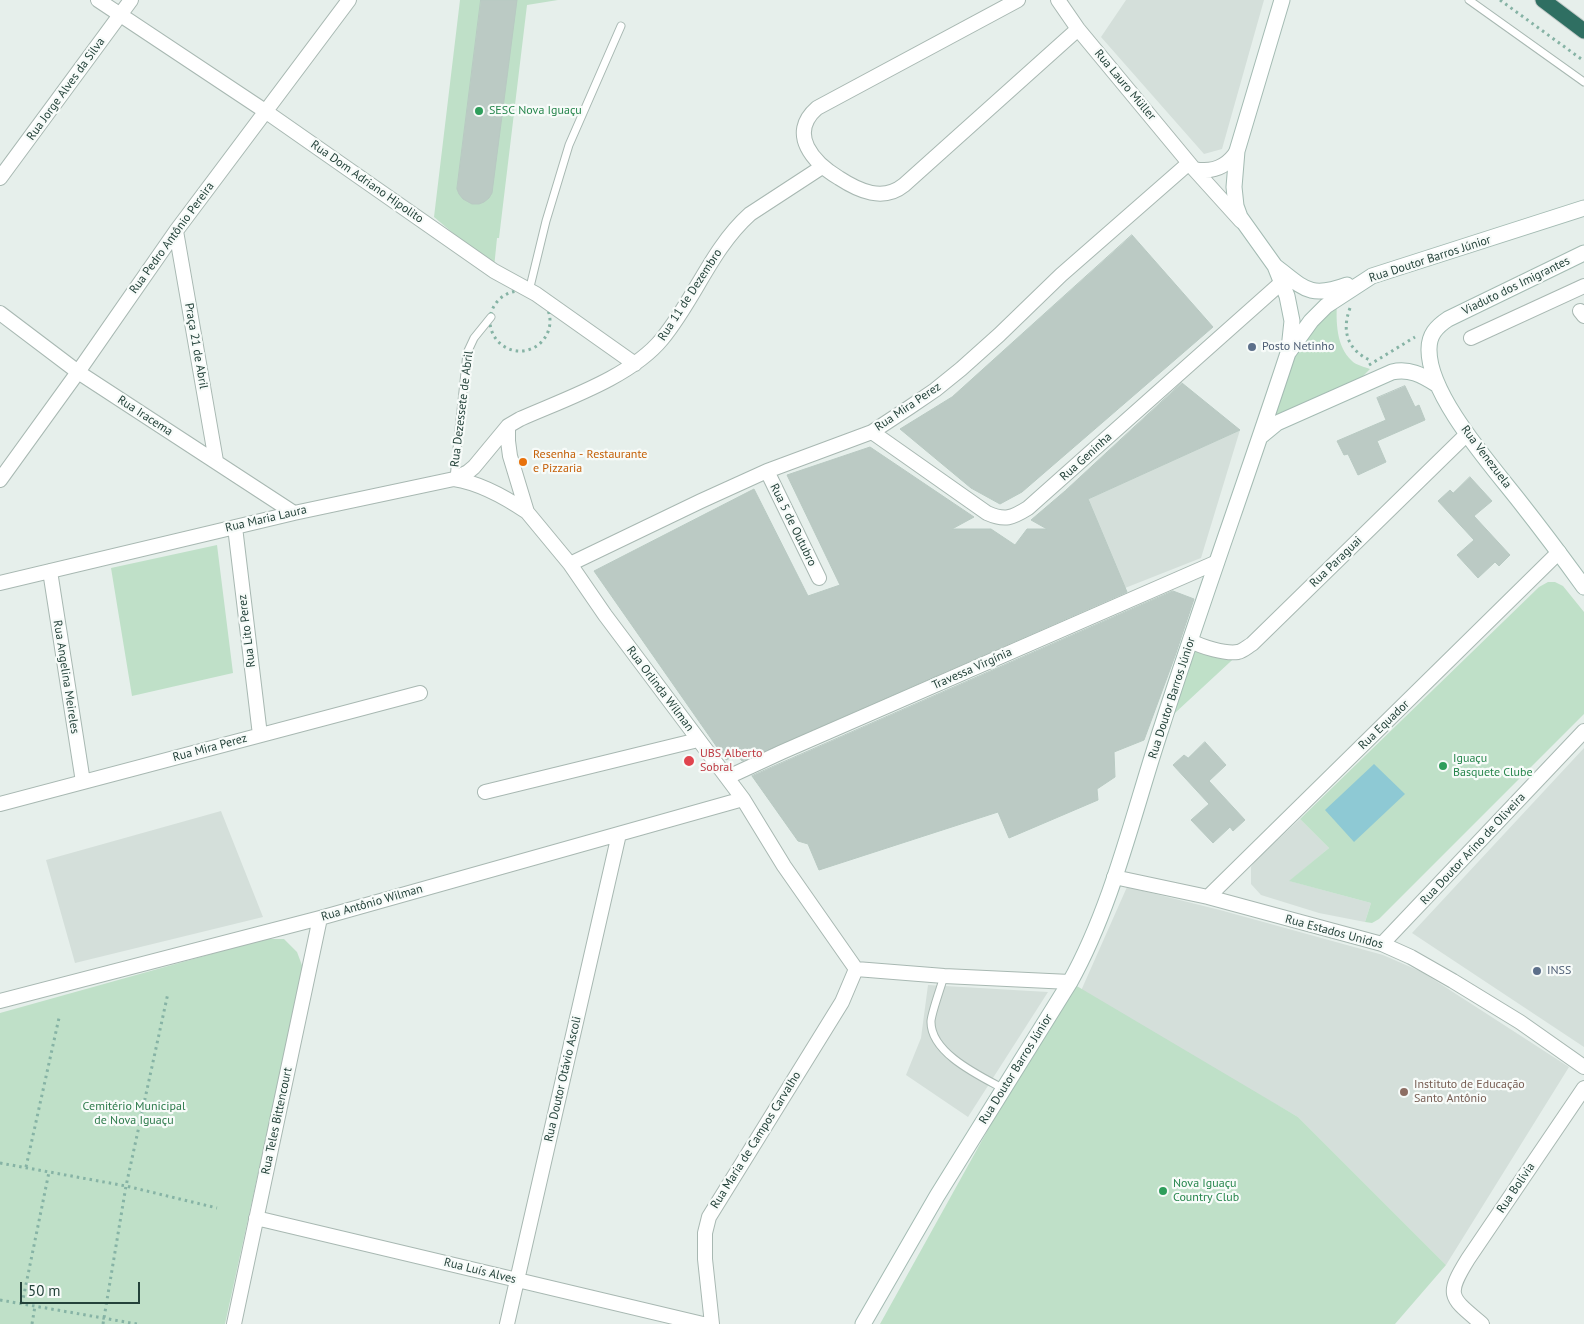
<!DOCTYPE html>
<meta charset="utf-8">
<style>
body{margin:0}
#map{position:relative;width:1584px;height:1324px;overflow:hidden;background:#e6efeb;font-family:"PT Sans",sans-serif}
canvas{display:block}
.scale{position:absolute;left:20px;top:1282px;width:120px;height:22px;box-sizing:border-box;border:2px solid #24423a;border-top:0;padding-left:6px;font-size:15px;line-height:18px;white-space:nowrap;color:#24423a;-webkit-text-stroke:4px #f7fbf9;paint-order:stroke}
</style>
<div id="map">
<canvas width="1584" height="1324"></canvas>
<div class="scale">50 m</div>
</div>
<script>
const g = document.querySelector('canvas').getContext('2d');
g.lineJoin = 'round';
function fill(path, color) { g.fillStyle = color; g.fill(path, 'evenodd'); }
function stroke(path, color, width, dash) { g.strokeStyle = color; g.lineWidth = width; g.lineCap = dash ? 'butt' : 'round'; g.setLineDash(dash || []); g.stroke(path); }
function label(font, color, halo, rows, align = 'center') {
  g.font = font + ' "PT Sans",sans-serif'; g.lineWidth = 4.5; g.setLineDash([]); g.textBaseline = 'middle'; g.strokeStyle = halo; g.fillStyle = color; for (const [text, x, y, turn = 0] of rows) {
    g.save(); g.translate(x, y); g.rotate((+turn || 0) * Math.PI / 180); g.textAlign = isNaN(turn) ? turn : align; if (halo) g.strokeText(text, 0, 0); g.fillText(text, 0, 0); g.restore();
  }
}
fill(new Path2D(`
 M1126 0H1264L1222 149 1204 154 1101 37Z
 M1240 430 1201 558 1125 588 1088 499Z
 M1584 748V1047L1412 933Z
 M221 811 263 917 75 963 46 860Z
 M1300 819 1329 848 1290 881 1371 903 1365 922 1319 913 1261 895 1251 884V867L1256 860Z
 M1127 887 1220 910 1383 955 1422 972 1569 1067 1446 1265 1298 1117 1080 993Z
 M928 985 1048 992 968 1117 906 1075 921 1038Z`), '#d4dfda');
fill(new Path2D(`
 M460 0H558L527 5 499 238H497L494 268 434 217Z
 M1337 301C1336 322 1336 346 1352 361 1356 365 1365 367 1370 369L1359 380 1270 419 1295 348Z
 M217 545 233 673 132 696 111 568Z
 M1548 582H1555L1563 586 1584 612V714L1379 919 1372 923 1365 922 1371 903 1289 881 1329 848 1300 819 1539 587Z
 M1191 641 1243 650 1162 725Z
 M265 939H284L297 952 303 968 225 1324H0V1013Z
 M1070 982 1298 1117 1446 1265 1395 1324H880Z`), '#bfe0c8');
fill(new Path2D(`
 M1374 764 1405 794 1354 842 1325 810Z`), '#8ec9d4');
const building = new Path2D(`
 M481 0H517L492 193 489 198 484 202 479 204H472L463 199 459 194 457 189Z
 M1132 235 1213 327 1022 492 1000 504 971 488 900 429 952 397Z
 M1182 383 1240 430 1088 499 1127 592 742 761 737 755 726 760 594 571 754 489 808 596 840 585 787 475 870 447 974 517 952 529H991L1015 545 1027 529H1047L1031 520 1065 491Z
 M1405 386 1415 407 1419 405 1425 420 1377 441 1386 462 1358 475 1348 454 1344 455 1337 441 1386 420 1377 398Z
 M1470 477 1492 501 1474 516 1510 555 1499 566 1495 562 1478 578 1457 555 1474 540 1438 501 1450 490 1453 493Z
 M1173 591 1194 599 1175 656 1144 740 1114 752 1115 777 1097 789 1098 800 1009 838 998 812 819 870 808 844 798 841 752 776Z
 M1205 742 1226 765 1209 781 1245 820 1233 831 1230 827 1213 843 1191 820 1209 804 1173 765 1184 755 1188 758Z`);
fill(building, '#bbcac4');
stroke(building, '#b8c9c2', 1);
const service = new Path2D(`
 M1469 0 1584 82
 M529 291 546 221 569 145 621 26
 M454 478 467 353 474 338 491 317
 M944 976C941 987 932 1011 931 1021 930 1053 980 1076 1004 1089`);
const minor = new Path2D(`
 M98 0 265 111 494 271 536 294 635 364
 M1018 0 817 108C787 134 814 163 839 178 859 191 883 202 904 185L1078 29
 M1058 0 1078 29 1194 169 1241 221
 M1194 169C1213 173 1227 167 1237 151
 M0 178 131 0
 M176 231 216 461
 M1580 311 1584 316
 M0 313 78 372 294 513
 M1471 338 1584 286
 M508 426V441L510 456 527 512 570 564 605 615 743 799 784 866 856 969 944 976 1070 982
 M872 432 987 513C1005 521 1012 518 1028 508L1281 283
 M767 471 819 578
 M454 479 468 472 474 467 508 426 520 419C565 399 631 377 662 339 695 299 711 249 750 214L822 167
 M0 480 78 372 176 231 349 0
 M235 527 260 735
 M570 564 701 501 767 471 872 432 910 407 935 390 961 369 999 335 1061 275 1189 163
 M50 571 83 782
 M0 583 294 513 454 479C480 483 505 497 527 512
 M1191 641C1202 647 1225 654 1238 652 1243 651 1247 647 1252 644L1467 434
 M728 777 782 752 1217 562
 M485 792 698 740
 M0 804 420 693
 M1114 877 1208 897 1382 944 1411 957 1453 981 1520 1022 1584 1067
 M1208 897 1559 552
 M1382 944 1584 731
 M0 1001 320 918 743 799
 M256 1218 703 1324
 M234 1324 320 918
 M507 1324 619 834
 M712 1324 705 1259V1233L709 1217 842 1002 856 969
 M1482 1324C1450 1297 1445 1296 1468 1259L1584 1088`);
const secondary = new Path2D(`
 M1282 0 1237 151 1234 187 1236 206 1240 217 1275 266 1287 296 1292 321 1289 349
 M1584 253 1448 319C1436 327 1429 335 1429 349 1428 395 1492 466 1520 502 1542 530 1563 558 1584 587
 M1275 266C1304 288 1309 299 1347 285
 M1260 437 1277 423 1392 372C1409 368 1422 375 1436 384
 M863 1324 937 1196 1070 982C1113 905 1134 810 1162 726 1202 601 1247 478 1288 353L1311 321 1326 306 1372 276 1584 208`);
const motorway = new Path2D(`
 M1543 0 1584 31`);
stroke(service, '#a8b8b2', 9);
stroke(minor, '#a8b8b2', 16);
stroke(secondary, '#a4bbb3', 17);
stroke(motorway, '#c2cac8', 17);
stroke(new Path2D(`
 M1500 0 1584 61
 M490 321a30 30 0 1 1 60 0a30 30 0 1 1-60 0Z
 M1350 308C1341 332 1348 351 1372 361
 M1369 365 1415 337
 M0 1163 126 1186 217 1208
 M26 1167 59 1018
 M0 1300 137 1324
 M22 1304 49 1172
 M32 1324 35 1306
 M103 1324 126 1186 168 993`), '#86b3a5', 3, [2.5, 4]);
stroke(service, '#fff', 7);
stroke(minor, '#fff', 14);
stroke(secondary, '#fff', 15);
stroke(motorway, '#2f6f62', 15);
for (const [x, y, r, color] of [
 [479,111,5,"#2e9e5b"],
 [1252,347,5,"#5c6f8a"],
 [523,462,5,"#e8710a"],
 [689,761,6,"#e0444e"],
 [1443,766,5,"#2e9e5b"],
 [1537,971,5,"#5c6f8a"],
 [1404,1092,5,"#8d6e63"],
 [1163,1191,5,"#2e9e5b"]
]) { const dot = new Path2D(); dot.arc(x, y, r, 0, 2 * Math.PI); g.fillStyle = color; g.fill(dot); stroke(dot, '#f7fbf9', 2); }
label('12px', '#24423a', '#f7fbf9', [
 ["Rua Lauro Müller",1125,85,50],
 ["Rua Jorge Alves da Silva",66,89,-54],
 ["Rua Dom Adriano Hipolito",367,182,35],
 ["Rua Pedro Antônio Pereira",172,238,-54],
 ["Rua Doutor Barros Júnior",1430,259,-18],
 ["Viaduto dos Imigrantes",1516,286,-26],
 ["Rua 11 de Dezembro",690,295,-57],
 ["Praça 21 de Abril",196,346,80],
 ["Rua Mira Perez",908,407,-34],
 ["Rua Dezessete de Abril",462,409,-83],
 ["Rua Iracema",145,416,33],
 ["Rua Geninha",1086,457,-42],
 ["Rua Venezuela",1486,457,53],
 ["Rua Maria Laura",266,519,-13],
 ["Rua 5 de Outubro",793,525,64],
 ["Rua Paraguai",1336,562,-44],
 ["Rua Lito Perez",247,631,-97],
 ["Travessa Virgínia",972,669,-24],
 ["Rua Angelina Meireles",66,677,81],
 ["Rua Orlinda Wilman",660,689,53],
 ["Rua Doutor Barros Júnior",1172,698,-72],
 ["Rua Equador",1384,725,-44],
 ["Rua Mira Perez",210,748,-15],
 ["Rua Doutor Arino de Oliveira",1473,849,-47],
 ["Rua Antônio Wilman",372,903,-16],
 ["Rua Estados Unidos",1334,932,15],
 ["Rua Doutor Barros Júnior",1016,1069,-58],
 ["Rua Doutor Otávio Ascoli",563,1079,-77],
 ["Rua Teles Bittencourt",277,1121,-78],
 ["Rua Maria de Campos Carvalho",756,1140,-58],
 ["Rua Bolívia",1516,1188,-56],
 ["Rua Luís Alves",480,1271,14]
]);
label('12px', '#27864d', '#f7fbf9', [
 ["SESC Nova Iguaçu",489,111],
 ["Iguaçu",1453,759],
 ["Basquete Clube",1453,773],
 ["Nova Iguaçu",1173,1184],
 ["Country Club",1173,1198]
], 'left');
label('12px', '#4e5e75', '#f7fbf9', [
 ["Posto Netinho",1262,347],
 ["INSS",1547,971]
], 'left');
label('12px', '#c56008', '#f7fbf9', [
 ["Resenha - Restaurante",533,455],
 ["e Pizzaria",533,469]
], 'left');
label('12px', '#be3a42', '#f7fbf9', [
 ["UBS Alberto",700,754],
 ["Sobral",700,768]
], 'left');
label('12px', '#785e54', '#f7fbf9', [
 ["Instituto de Educação",1414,1085],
 ["Santo Antônio",1414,1099]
], 'left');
label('12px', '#2d7a4b', '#f7fbf9', [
 ["Cemitério Municipal",134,1107],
 ["de Nova Iguaçu",134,1121]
]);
</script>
